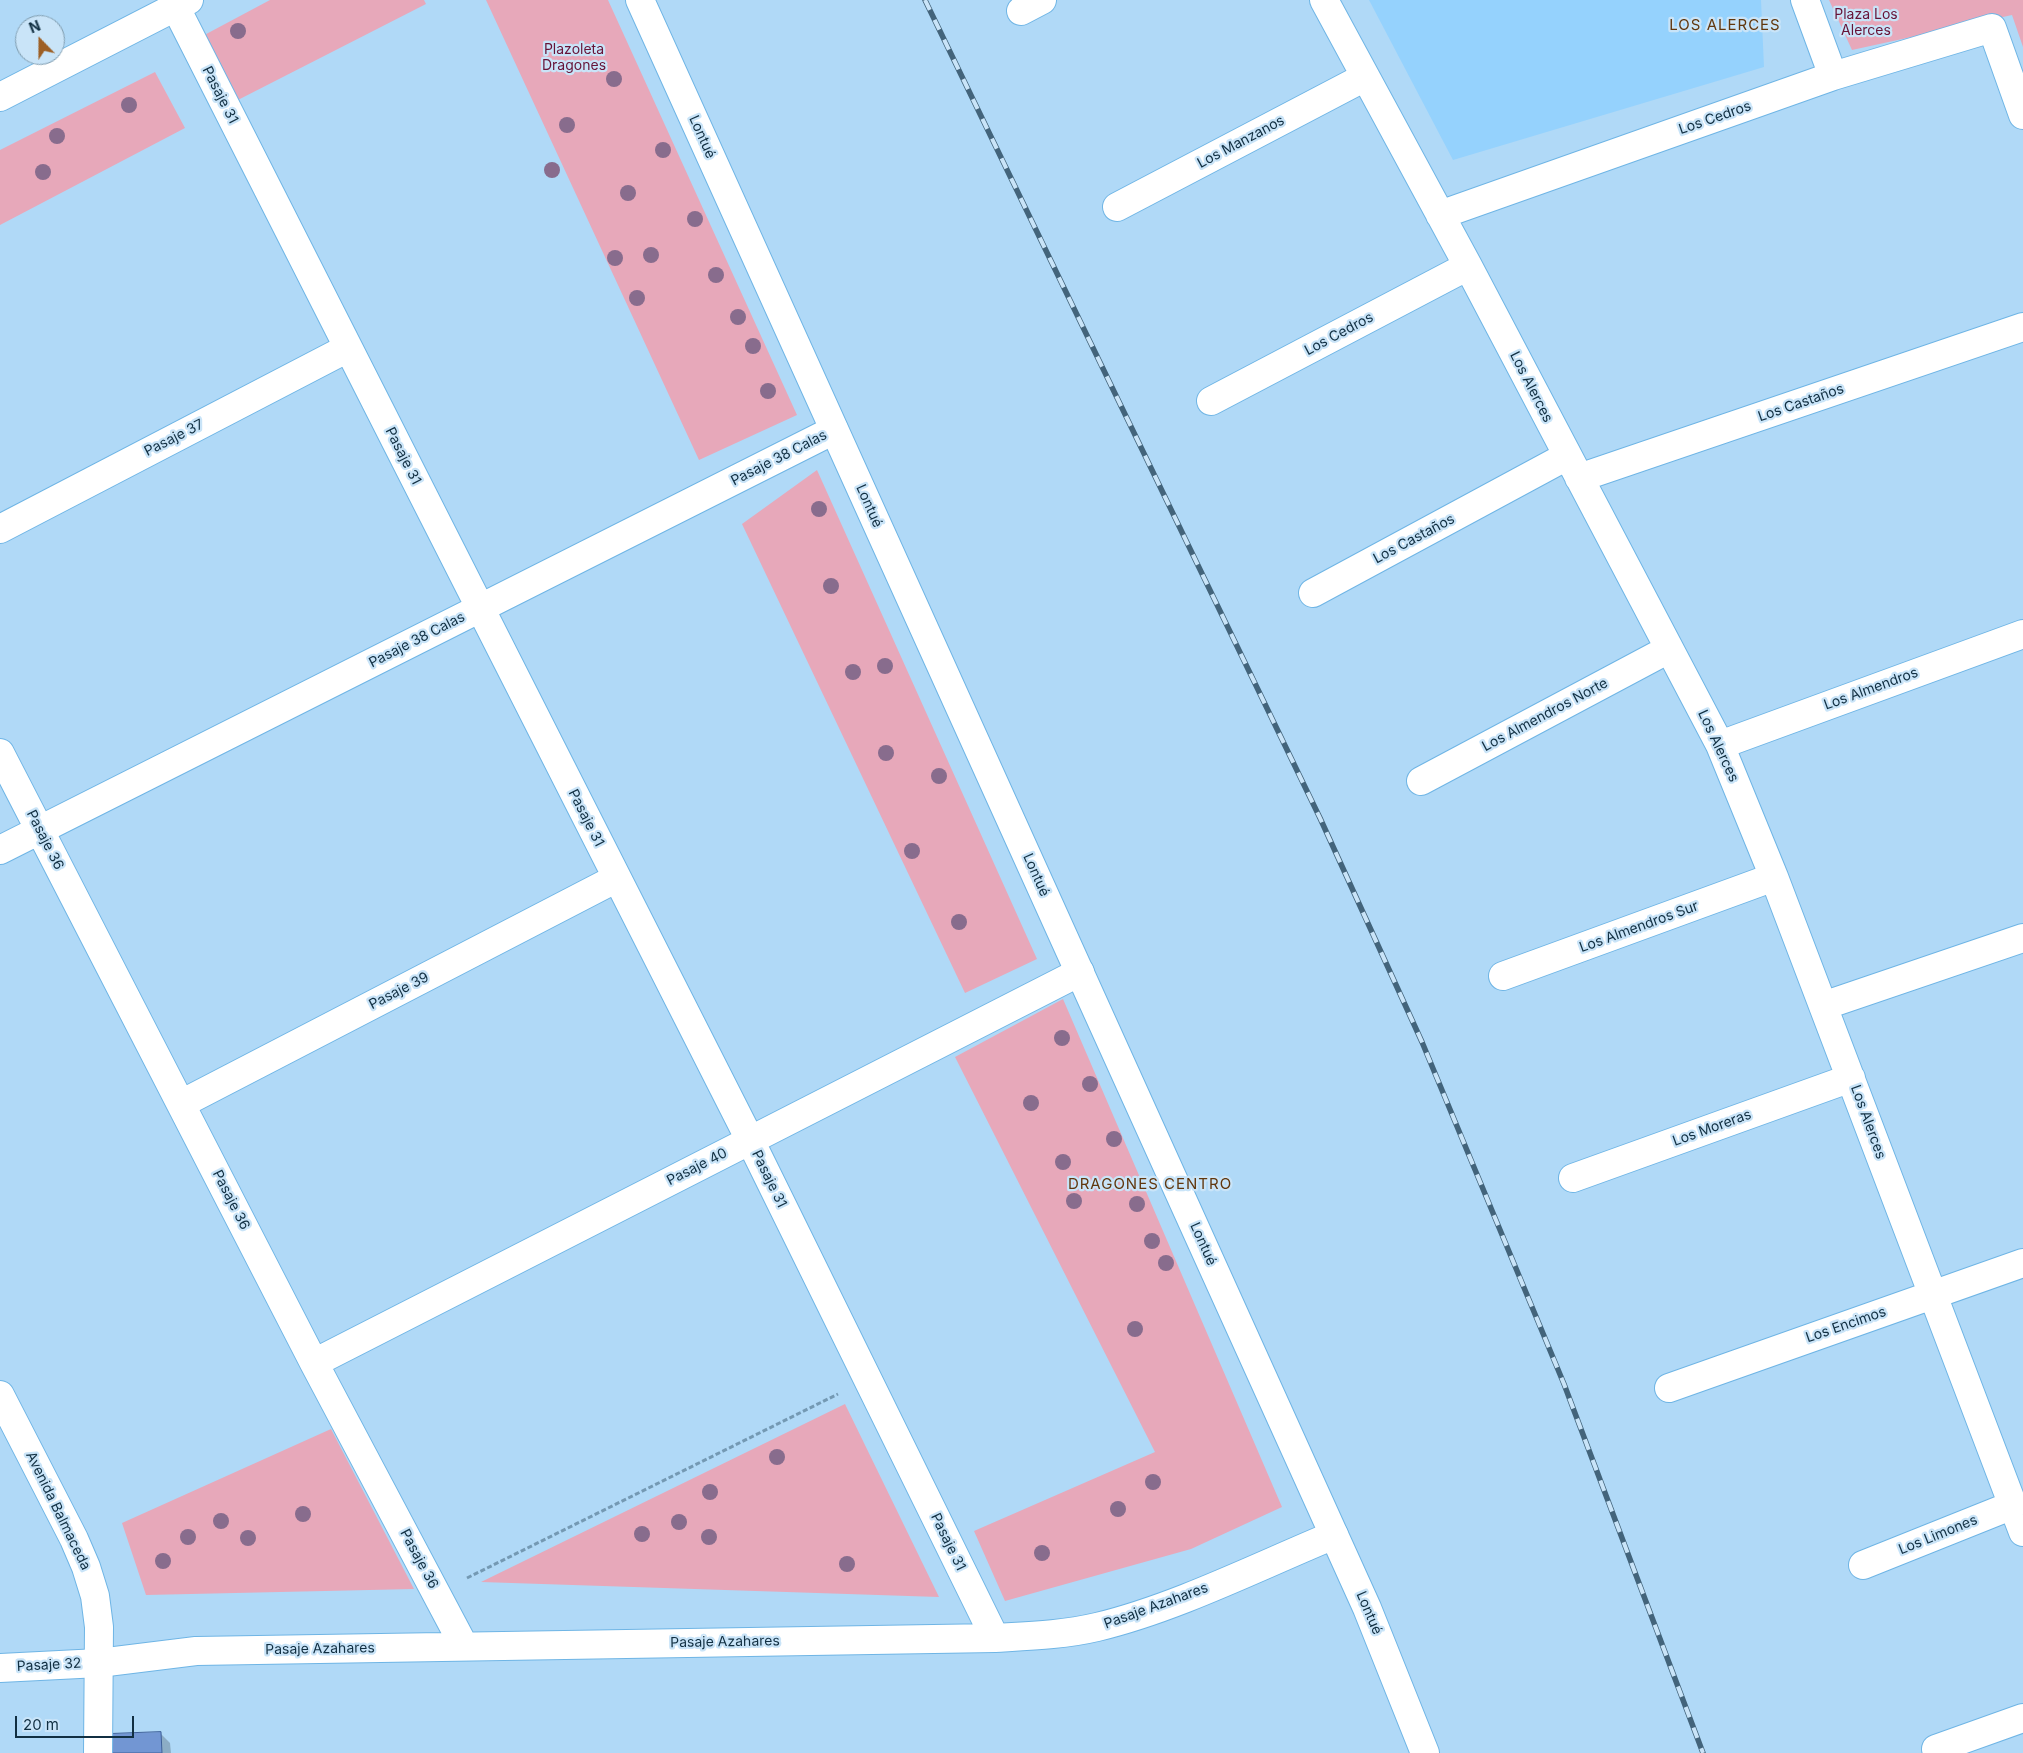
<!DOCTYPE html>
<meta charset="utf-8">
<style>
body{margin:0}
#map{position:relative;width:2023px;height:1753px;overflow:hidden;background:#b0d9f7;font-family:Inter,sans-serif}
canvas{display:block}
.north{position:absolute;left:15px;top:15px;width:50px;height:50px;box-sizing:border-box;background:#c9e4f8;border:1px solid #7f9caf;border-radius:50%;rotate:338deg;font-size:14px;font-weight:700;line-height:20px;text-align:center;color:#112f42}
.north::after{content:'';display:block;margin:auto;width:18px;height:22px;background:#9d5f25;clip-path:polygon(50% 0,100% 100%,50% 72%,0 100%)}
.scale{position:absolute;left:15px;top:1716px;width:119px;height:22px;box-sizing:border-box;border:2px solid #112f42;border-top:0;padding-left:6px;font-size:15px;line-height:18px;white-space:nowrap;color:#112f42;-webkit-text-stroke:4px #c9e4f8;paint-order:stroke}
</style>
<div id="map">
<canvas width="2023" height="1753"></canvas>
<div class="north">N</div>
<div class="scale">20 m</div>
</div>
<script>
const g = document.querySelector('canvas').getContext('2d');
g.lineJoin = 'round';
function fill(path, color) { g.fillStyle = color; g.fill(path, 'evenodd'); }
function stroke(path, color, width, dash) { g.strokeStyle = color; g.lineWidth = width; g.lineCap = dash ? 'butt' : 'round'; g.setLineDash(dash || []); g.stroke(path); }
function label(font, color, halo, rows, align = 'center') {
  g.font = font + ' Inter,sans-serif'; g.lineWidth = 4.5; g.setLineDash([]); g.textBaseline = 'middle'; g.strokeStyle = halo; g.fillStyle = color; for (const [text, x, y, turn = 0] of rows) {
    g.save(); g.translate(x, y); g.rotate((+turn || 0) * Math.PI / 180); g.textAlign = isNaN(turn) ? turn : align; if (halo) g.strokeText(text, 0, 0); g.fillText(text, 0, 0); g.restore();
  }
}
fill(new Path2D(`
 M1369 0H1761L1764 67 1453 160Z`), '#95d2fd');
fill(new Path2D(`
 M270 0H424L426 4 232 103 195 40Z
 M486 0H608L797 415 699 460Z
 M1829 0H2023V47L2012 15 1852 50Z
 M155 72 185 128 0 225V150Z
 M817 470 1037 959 965 993 742 524Z
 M1063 999 1282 1507 1191 1549 1005 1601 974 1531 1155 1452 955 1057Z
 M845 1404 939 1597 481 1582Z
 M331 1429 414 1589 146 1595 122 1523Z`), '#e7a8ba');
fill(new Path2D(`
 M160 1733 170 1743 171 1753H111Z`), '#0003');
const building = new Path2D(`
 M161 1732 162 1753H110L109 1734Z`);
fill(building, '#7296d3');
stroke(building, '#3e6099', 1);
const street = new Path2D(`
 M172 0 750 1140 995 1638
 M1324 0 1468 266 1720 745 1774 877 2023 1532
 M1805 0 1833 76
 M1021 11 1042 0
 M1117 207 1365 77
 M1440 215 1833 76 1992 28 2023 115
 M1211 401 1468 266
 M1579 478 2023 327
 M0 529 348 348
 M1313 593 1567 456
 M1720 745 2023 634
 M0 753 314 1363 464 1646
 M1421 781 1669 649
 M0 850 834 430
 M1503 976 1774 877
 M1823 1006 2023 938
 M181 1104 617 878
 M1573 1178 1851 1078
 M314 1363 1080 972
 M1669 1388 2023 1263
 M1863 1565 2013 1505
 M0 1668 99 1663 196 1651 995 1638C1029 1636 1063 1635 1097 1627 1176 1608 1259 1566 1334 1535
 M1936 1749 2023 1718`);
const secondary = new Path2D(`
 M640 0 1334 1535 1367 1608 1425 1753
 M0 97 189 0
 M0 1395 74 1539 86 1567 95 1596 99 1627 98 1753`);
stroke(street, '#6fb5e5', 30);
stroke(secondary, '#6fb5e5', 30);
stroke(new Path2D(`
 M467 1578 838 1394`), '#7499b3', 3, [5, 2.5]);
stroke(street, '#fff', 28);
stroke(secondary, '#fff', 28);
const rail = new Path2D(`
 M925 0 1320 818 1422 1042 1564 1384 1703 1753`);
stroke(rail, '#43647b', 5.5);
stroke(rail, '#c9e4f8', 4, [11]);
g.fillStyle = '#886c8d';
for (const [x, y] of [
 [238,31],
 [614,79],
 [129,105],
 [567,125],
 [57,136],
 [663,150],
 [552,170],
 [43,172],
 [628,193],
 [695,219],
 [651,255],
 [615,258],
 [716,275],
 [637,298],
 [738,317],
 [753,346],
 [768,391],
 [819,509],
 [831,586],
 [885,666],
 [853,672],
 [886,753],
 [939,776],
 [912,851],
 [959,922],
 [1062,1038],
 [1090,1084],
 [1031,1103],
 [1114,1139],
 [1063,1162],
 [1074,1201],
 [1137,1204],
 [1152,1241],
 [1166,1263],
 [1135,1329],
 [777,1457],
 [1153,1482],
 [710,1492],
 [1118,1509],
 [303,1514],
 [221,1521],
 [679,1522],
 [642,1534],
 [188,1537],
 [709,1537],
 [248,1538],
 [1042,1553],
 [163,1561],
 [847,1564]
]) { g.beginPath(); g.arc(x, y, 8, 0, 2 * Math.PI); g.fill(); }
label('14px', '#671337', '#c9e4f8', [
 ["Plaza Los",1866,15],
 ["Alerces",1866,31],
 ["Plazoleta",574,50],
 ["Dragones",574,66]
]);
label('14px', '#112f42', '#c9e4f8', [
 ["Pasaje 31",220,95,63],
 ["Los Cedros",1715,118,-19],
 ["Lontué",702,137,66],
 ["Los Manzanos",1241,142,-28],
 ["Los Cedros",1339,334,-28],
 ["Los Alerces",1531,387,63],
 ["Los Castaños",1801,403,-19],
 ["Pasaje 37",174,438,-27],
 ["Pasaje 31",403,456,63],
 ["Pasaje 38 Calas",779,458,-27],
 ["Lontué",869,506,66],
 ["Los Castaños",1414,539,-28],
 ["Pasaje 38 Calas",417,640,-27],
 ["Los Almendros",1871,689,-20],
 ["Los Almendros Norte",1545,715,-28],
 ["Los Alerces",1718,746,65],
 ["Pasaje 31",586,818,63],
 ["Pasaje 36",45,840,63],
 ["Lontué",1036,875,66],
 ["Los Almendros Sur",1639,927,-20],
 ["Pasaje 39",399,991,-27],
 ["Los Alerces",1868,1122,70],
 ["Los Moreras",1712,1128,-20],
 ["Pasaje 40",697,1167,-27],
 ["Pasaje 31",769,1179,64],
 ["Pasaje 36",231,1200,63],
 ["Lontué",1203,1244,66],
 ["Los Encimos",1846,1325,-19],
 ["Avenida Balmaceda",58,1511,64],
 ["Los Limones",1938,1535,-22],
 ["Pasaje 31",948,1542,64],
 ["Pasaje 36",419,1559,62],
 ["Pasaje Azahares",1156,1606,-20],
 ["Lontué",1369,1613,67],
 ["Pasaje Azahares",725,1642,-1],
 ["Pasaje Azahares",320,1649,-1],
 ["Pasaje 32",49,1665,-3]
]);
g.letterSpacing = '1px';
label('15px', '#61370e', '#c9e4f8', [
 ["LOS ALERCES",1725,25],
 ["DRAGONES CENTRO",1150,1184]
]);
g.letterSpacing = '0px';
</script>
